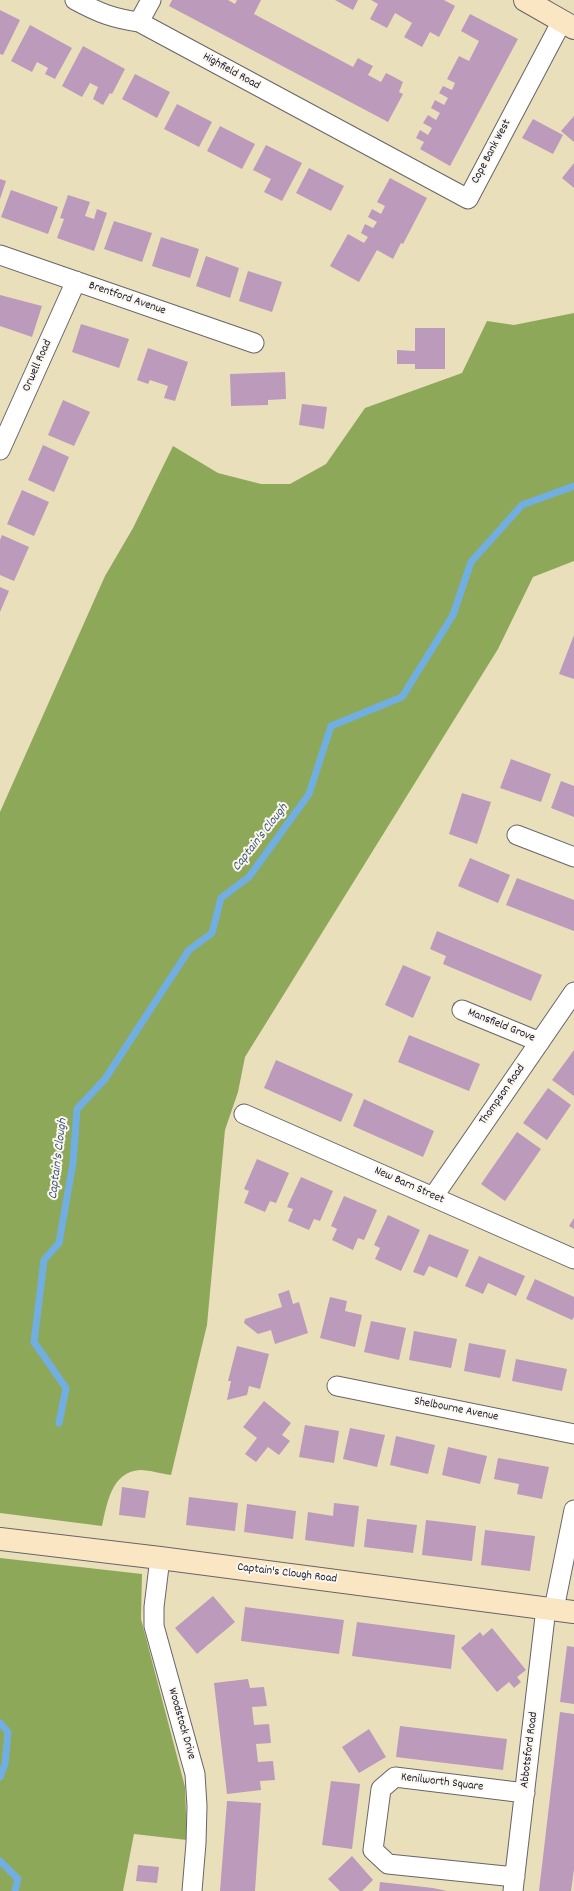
<!DOCTYPE html>
<style>
body{margin:0}
canvas{display:block;background:#e9dfbb}
</style>
<canvas width="574" height="1891"></canvas>
<script>
const g = document.querySelector('canvas').getContext('2d');
g.lineJoin = 'round';
function fill(path, color) { g.fillStyle = color; g.fill(path, 'evenodd'); }
function stroke(path, color, width, dash) { g.strokeStyle = color; g.lineWidth = width; g.lineCap = dash ? 'butt' : 'round'; g.setLineDash(dash || []); g.stroke(path); }
function label(font, color, halo, rows, align = 'center') {
  g.font = font + ' Dekko,sans-serif'; g.lineWidth = 4; g.setLineDash([]); g.textBaseline = 'middle'; g.strokeStyle = halo; g.fillStyle = color; for (const [text, x, y, turn = 0] of rows) {
    g.save(); g.translate(x, y); g.rotate((+turn || 0) * Math.PI / 180); g.textAlign = isNaN(turn) ? turn : align; if (halo) g.strokeText(text, 0, 0); g.fillText(text, 0, 0); g.restore();
  }
}
fill(new Path2D(`
 M574 313V561L533 577 498 649 245 1057 238 1092 225 1130 207 1325 171 1475C162 1474 150 1470 140 1470 111 1472 107 1504 102 1526L0 1513V812L105 576 133 528 173 446 218 473 261 484H290L326 464 365 408 462 373 487 321 514 325Z
 M0 1558 142 1574 141 1619 185 1787 187 1840 134 1834 123 1891H0Z`), '#8ea85a');
stroke(new Path2D(`
 M59 1423 66 1388 34 1342 44 1260 59 1243 73 1163 77 1109 105 1079 189 950 212 933 221 898 249 877 309 794 331 726 402 697 453 615 471 562 522 505 574 486
 M0 1723 8 1732 5 1764 0 1777
 M0 1861 18 1879 15 1891`), '#71afe3', 7);
fill(new Path2D(`
 M172 0H228L235 4 237 0H261L254 14 353 67 358 58 365 62 373 66 368 75 381 82 386 73 394 77 403 82 399 92 403 94 388 122 169 6Z
 M335 0H358L353 10Z
 M371 0H444L455 6 439 37 430 32 422 47 404 37 412 23 395 13 387 28 370 19 378 4Z
 M0 10 20 20 3 55 0 54Z
 M470 14 518 39 450 166 420 149 424 142 416 138 420 130 428 135 432 128 423 123 428 115 436 120 440 113 431 108 435 100 444 105 448 98 439 93 443 86 452 90 455 83 447 79 459 56 469 61 479 41 461 31Z
 M30 25 72 48 55 79 45 74 48 68 37 62 32 72 11 61Z
 M83 46 125 69 112 94 110 93 103 105 93 99 98 87 90 83 82 97 62 86Z
 M135 74 170 92 157 118 122 99Z
 M177 104 212 122 199 147 164 129Z
 M574 116V142L561 131Z
 M533 119 563 135 553 154 522 138Z
 M220 126 255 144 242 169 207 151Z
 M266 145 302 163 282 201 264 192 271 179 253 170Z
 M574 163V188L562 178Z
 M309 168 344 186 331 211 296 193Z
 M390 178 427 198 403 244 401 243 393 259 377 250 359 282 330 266 348 234 364 243 368 237 361 233 365 224 373 228 377 222 368 217 372 209 381 214 385 206 377 202Z
 M0 179 6 181 0 199Z
 M11 190 58 207 48 234 1 217Z
 M68 195 90 202 85 216 94 219 97 209 107 213 94 251 57 238 64 219 60 218Z
 M114 221 152 233 142 262 104 249Z
 M161 237 199 249 190 278 152 266Z
 M206 256 239 268 230 298 196 286Z
 M248 271 282 282 272 312 239 301Z
 M0 295 42 306 32 337 0 326Z
 M81 324 129 339 119 368 72 352Z
 M415 328H445V369H415V364H397V350L415 351Z
 M148 348 188 362 175 401 164 398 168 386 150 380 148 384 137 380Z
 M285 372 286 399 268 400V405L231 406 230 374Z
 M63 400 90 412 74 446 48 435Z
 M302 404 327 407 324 429 299 425Z
 M43 445 69 457 54 492 28 480Z
 M22 490 49 502 34 536 7 524Z
 M2 535 29 547 14 581 0 575V540Z
 M0 587 9 591 0 612Z
 M574 635V679L559 674Z
 M511 759 551 774 541 802 500 788Z
 M561 781 574 786V817L551 808Z
 M462 793 491 802 477 844 449 834Z
 M470 858 510 875 498 903 458 886Z
 M517 878 574 900V931L506 905Z
 M437 931 542 975 531 1001 443 964 446 956 430 949Z
 M403 965 431 977 413 1018 385 1005Z
 M409 1035 480 1064 469 1091 398 1062Z
 M574 1050V1096L552 1080Z
 M276 1060 353 1094 341 1122 264 1088Z
 M548 1088 571 1105 547 1140 523 1123Z
 M364 1099 434 1131 423 1157 353 1126Z
 M517 1132 541 1149 505 1201 481 1184Z
 M257 1159 289 1173 276 1203 270 1201 265 1212 244 1203 249 1191 244 1189Z
 M301 1177 333 1191 320 1221 314 1219 309 1230 288 1221 293 1209 287 1207Z
 M344 1196 377 1210 364 1240 358 1238 353 1250 332 1240 337 1229 331 1226Z
 M388 1215 420 1230 401 1271 375 1259 380 1248 374 1245Z
 M574 1218V1229L569 1226Z
 M429 1234 469 1250 457 1278 429 1266 424 1276 413 1272Z
 M479 1256 525 1276 516 1296 488 1283 483 1294 465 1286Z
 M535 1279 574 1297V1317L572 1320 526 1299Z
 M289 1290 293 1304 299 1302 308 1333 275 1344 271 1330 258 1334 244 1323 245 1319 282 1307 278 1294Z
 M330 1297 347 1301 345 1311 362 1315 355 1347 320 1338Z
 M371 1321 406 1328 399 1360 364 1352Z
 M414 1331 457 1339 451 1368 409 1360Z
 M469 1343 506 1350 500 1378 464 1371Z
 M237 1346 269 1354 260 1389 249 1386 247 1395 227 1400 231 1381H228Z
 M516 1359 567 1369 562 1391 512 1381Z
 M264 1401 291 1423 282 1435 290 1441 279 1455 268 1447 256 1462 245 1454 257 1438 243 1427Z
 M305 1425 339 1431 334 1463 299 1457Z
 M350 1428 385 1435 377 1467 343 1459Z
 M396 1436 435 1445 428 1474 390 1465Z
 M448 1447 487 1456 480 1484 442 1475Z
 M498 1458 549 1467 542 1499 517 1494 519 1484 494 1479Z
 M122 1487 149 1491 145 1518 119 1515Z
 M189 1497 238 1503 235 1531 186 1525Z
 M334 1503 359 1506 354 1547 305 1540 308 1512 333 1516Z
 M247 1504 296 1511 293 1539 244 1532Z
 M367 1519 417 1525 413 1553 364 1547Z
 M426 1520 476 1526 472 1561 422 1555Z
 M485 1530 535 1536 530 1571 481 1565Z
 M213 1596 235 1622 197 1654 175 1628Z
 M245 1607 344 1620 339 1654 241 1641Z
 M357 1622 455 1635 451 1669 352 1656Z
 M492 1628 526 1670 517 1677 521 1682 514 1688 509 1682 497 1692 461 1648 480 1632 483 1636Z
 M567 1646 574 1647V1704L560 1702Z
 M248 1679 250 1688 264 1687 267 1706 252 1707 254 1725 269 1724 271 1743 256 1744 258 1762 273 1761 275 1780 260 1781 261 1790 227 1794 214 1683Z
 M560 1712 574 1714V1869L572 1884 571 1891H539Z
 M400 1726 507 1739 503 1770 396 1757Z
 M369 1729 386 1757 359 1773 342 1747Z
 M331 1781 360 1784 352 1849 322 1845Z
 M227 1801 261 1803 255 1891H220Z
 M352 1856 373 1880 362 1891H340L328 1879Z
 M138 1865 159 1867 157 1883 136 1881Z
 M380 1882 433 1888 447 1891H379Z`), '#bc9abb');
const street = new Path2D(`
 M75 0C99 13 112 18 139 22L468 199 562 21
 M139 22 151 0
 M0 255 254 343
 M0 450 76 281
 M517 835 574 857
 M462 1010 540 1042
 M244 1114 574 1259
 M433 1197 574 992
 M337 1386 574 1434
 M160 1558 154 1607V1626L195 1774 197 1806 196 1843 192 1891
 M554 1609 574 1510
 M515 1877 388 1864 373 1850 381 1789 395 1777 525 1793
 M513 1891 546 1608`);
const secondary = new Path2D(`
 M525 0 574 28
 M0 1539 160 1558 574 1612`);
stroke(street, '#686468', 21);
stroke(secondary, '#686468', 24);
stroke(street, '#fff', 19);
stroke(secondary, '#fbe6c4', 22);
label('12px', '#22223b', '#fbf7ec', [
 ["Highfield Road",231,72,29],
 ["Cope Bank West",492,152,-62],
 ["Brentford Avenue",127,299,19],
 ["Orwell Road",38,366,-66],
 ["Mansfield Grove",501,1026,22],
 ["Thompson Road",503,1095,-55],
 ["New Barn Street",409,1186,24],
 ["Shelbourne Avenue",456,1410,11],
 ["Captain's Clough Road",287,1574,7],
 ["Woodstock Drive",181,1724,74],
 ["Abbotsford Road",530,1750,-83],
 ["Kenilworth Square",442,1783,7]
]);
label('italic 13px', '#425a7e', '#fbf7ec', [
 ["Captain's Clough",261,838,-52],
 ["Captain's Clough",59,1159,-83]
]);
</script>
